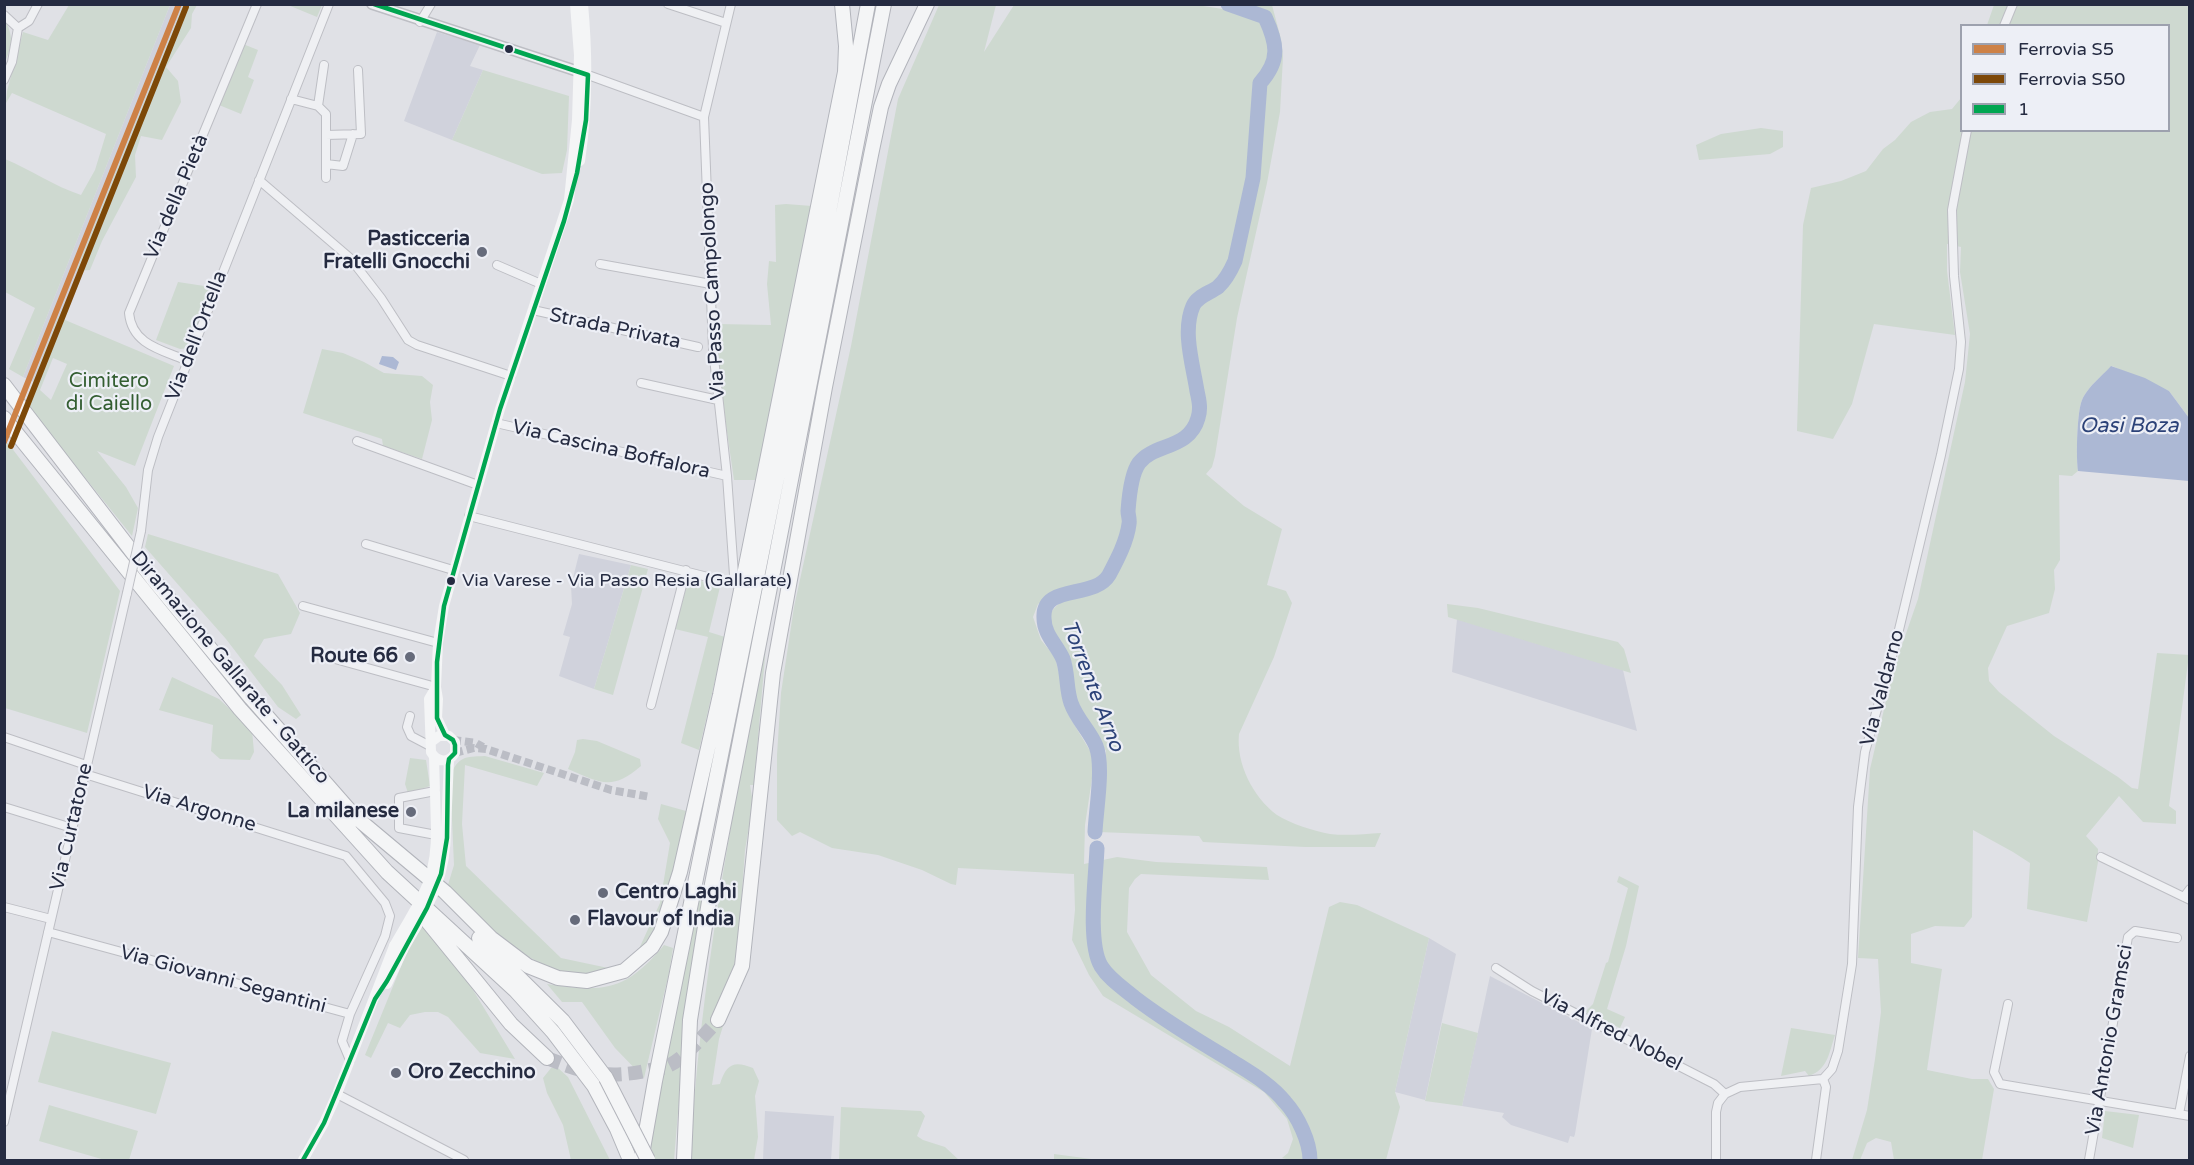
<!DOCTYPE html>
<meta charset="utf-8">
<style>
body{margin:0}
#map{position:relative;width:2194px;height:1165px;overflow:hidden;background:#e0e1e6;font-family:"Varela Round",sans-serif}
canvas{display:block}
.frame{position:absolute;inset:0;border:6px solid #252b41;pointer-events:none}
.legend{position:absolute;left:1960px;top:24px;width:210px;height:108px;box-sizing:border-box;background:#edeff6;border:2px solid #9da1ae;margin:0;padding:8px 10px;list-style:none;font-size:18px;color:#252b41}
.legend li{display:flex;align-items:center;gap:12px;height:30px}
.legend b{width:30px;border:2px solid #9da1ae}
</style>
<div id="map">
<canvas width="2194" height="1165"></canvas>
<div class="frame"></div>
<ul class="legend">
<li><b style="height:8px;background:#cd8146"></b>Ferrovia S5</li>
<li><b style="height:8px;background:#7d4808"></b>Ferrovia S50</li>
<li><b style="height:8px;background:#00a651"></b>1</li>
</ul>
</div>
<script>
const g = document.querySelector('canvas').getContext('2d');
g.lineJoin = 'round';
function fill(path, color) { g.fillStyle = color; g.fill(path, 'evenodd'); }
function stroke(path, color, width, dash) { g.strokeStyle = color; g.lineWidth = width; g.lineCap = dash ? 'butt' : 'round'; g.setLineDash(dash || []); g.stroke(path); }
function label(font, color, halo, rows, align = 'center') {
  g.font = font + ' "Varela Round",sans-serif'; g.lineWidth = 4.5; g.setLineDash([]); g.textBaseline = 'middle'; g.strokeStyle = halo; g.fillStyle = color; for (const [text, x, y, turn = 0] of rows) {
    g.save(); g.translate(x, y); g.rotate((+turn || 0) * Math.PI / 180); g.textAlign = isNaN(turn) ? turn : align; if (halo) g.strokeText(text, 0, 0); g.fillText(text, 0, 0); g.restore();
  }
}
fill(new Path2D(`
 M170 5H183L34 382 23 377Z
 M437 32 480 45 470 66 483 70 452 140 404 121Z
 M579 554 631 565 594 689 559 676 570 637 563 635 572 604 571 586Z
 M1457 619 1623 670 1637 731 1452 672Z
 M1429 938 1456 954 1425 1100 1395 1092Z
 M1490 976 1592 1029 1575 1134 1574 1137 1570 1136 1568 1143 1511 1125 1502 1117 1504 1113 1462 1106Z
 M765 1111 834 1116 831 1160H763Z`), '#d0d2dc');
fill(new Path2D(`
 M1190 4 1236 11 1238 5H1272L1281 39 1283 57 1280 112 1267 183 1237 318 1215 456 1212 467 1206 474 1244 506 1282 529 1267 585 1286 591 1292 603 1274 657 1239 734C1236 764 1253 797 1277 815 1291 824 1314 831 1330 834 1346 836 1365 834 1381 833L1375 847H1305L1203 842 1199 836 1099 832 1100 798 1104 780 1106 751 1076 705 1070 675 1072 663 1066 651 1056 638 1049 615C1068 587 1084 603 1101 588 1118 573 1123 550 1130 530L1126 527 1104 575 1088 586 1076 591 1058 593 1038 604 1033 617 1041 640 1055 657 1069 716 1095 759 1085 825 1084 864 1117 857 1156 862 1267 867 1269 880 1141 874 1135 879 1129 888 1127 932 1151 975 1196 1011 1229 1027 1290 1066 1329 907 1340 902 1357 905 1429 938 1395 1092 1400 1107 1386 1160H1290L1282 1158 1288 1153 1293 1139 1287 1119 1264 1092 1103 996 1089 975 1072 940 1075 910 1074 874 958 868 956 885 951 884 922 870 878 855 832 848 800 832 792 836 777 820V755L781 693 794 607 851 346 898 99 939 5H996L984 52 1014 5Z
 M69 5H170L23 377 9 369 35 308 5 292V159C31 170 54 186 81 195L95 170 106 134 12 93 6 103 7 91 23 32 48 40Z
 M183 5H197L192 14 191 28 166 67 178 81 181 102 162 140 141 136 135 155 136 177 102 241 90 270 76 271Z
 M288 5H322L317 17Z
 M1994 5H2189V418L2169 391 2112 366C2102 376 2085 389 2081 403 2077 417 2076 456 2078 471L2072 476 2059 475 2060 560 2054 570 2055 589 2049 613 2007 626 1988 668 1989 681 1999 692 2054 736 2118 777 2132 788 2138 789 2157 653 2189 655 2169 806 2176 811V824L2143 822 2119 796 2086 836 2098 849V862L2087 922 2027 909 2030 863 2013 852 1973 830 1972 917 1964 927 1935 926 1911 934V963L1942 969 1927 1070 1972 1079H1988L1994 1089 1982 1160H1894L1891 1142 1876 1138 1867 1143 1860 1160H1852L1867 1110 1875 1059 1881 1012 1878 959 1858 958 1870 769 1893 671 1918 599 1965 382 1970 334 1960 272 1961 247 1947 244V271L1955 335 1874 324 1852 404 1833 439 1797 431 1803 225 1811 188 1841 181 1866 171 1883 149 1895 140 1911 122 1930 112 1952 109 1961 98 1962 130H2168V26L1987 25Z
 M5 19C13 37 13 43 5 62Z
 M243 44 258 50 248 77 254 80 241 114 219 105Z
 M483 70 569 96 567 150 562 173 542 174 452 140Z
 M1761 128 1783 131V147L1770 154 1699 160 1696 145 1721 134Z
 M786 204 812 206 756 480H734L720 384 717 324 771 325 767 284 769 261 776 262 775 205Z
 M178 282 211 287 189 348 180 349 156 340Z
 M58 317 174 366 135 466 97 451 126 487 138 508 132 536 25 403ZM53 358 67 364 51 400 40 390Z
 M322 349 343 353 364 362 384 373 422 376 433 385 430 402 432 420 422 459 383 446 382 439 303 413Z
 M4 442 8 443 120 591 87 733 5 708Z
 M148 534 278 574 300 613 291 634 264 639 254 656 282 685 301 715 296 719 278 707 226 639 145 547Z
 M631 565 648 569 613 695 594 689Z
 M692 578 720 587 709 632 725 637 699 750 681 743 708 637 675 629 688 581Z
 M1447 604 1478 608 1618 642 1624 649 1631 673 1448 617Z
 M766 645 754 785H750L753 803 745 850 737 962 716 1016 723 1026 719 1039 712 1085 720 1084C726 1064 734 1060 753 1068L759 1081 755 1096 758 1137 754 1160H690C700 986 731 815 766 645Z
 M172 677 219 699 252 730 254 752 250 760 220 759 211 751 213 725 159 710Z
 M583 739 597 741 640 759 641 766C612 791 601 783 568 769L575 752 577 740Z
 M485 756 544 773 537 786 465 765 462 824 466 866 561 958 613 969C557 1001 485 921 447 888L454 865 450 776C459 756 464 757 485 756Z
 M410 758 426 760 430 786 408 793 405 784Z
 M661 804 686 811 665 907 647 947 638 951 660 903 670 843 658 819Z
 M1619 876 1639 886 1626 946 1607 1009 1625 1017 1620 1028 1585 1012 1593 1004 1606 963 1608 962 1628 888 1617 882Z
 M699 892 704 893 688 993 674 1160H655L649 1142Z
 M424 925 470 985 515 1059 480 1053 448 1017 438 1012H425L410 1015 400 1028 388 1023 371 1058 365 1055 411 942Z
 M664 945 673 948 669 973 644 1078 615 1048 582 1002H562L547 984C604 993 626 991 664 945Z
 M1442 1023 1478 1033 1462 1106 1425 1101Z
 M1791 1028 1835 1035C1829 1053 1828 1069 1809 1076L1805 1071 1781 1076Z
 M52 1031 171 1063 156 1114 38 1082Z
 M551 1068H558L568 1077 610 1160H571L563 1125 547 1093 543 1078Z
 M49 1105 138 1131 129 1160H105L39 1141Z
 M841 1107 921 1111 925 1116 917 1136 923 1140 945 1147 959 1160H839Z
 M2105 1111 2139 1115 2133 1148 2102 1138Z
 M1054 1154 1099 1160H1054Z`), '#ced9d0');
fill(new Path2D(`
 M382 356 393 357 399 362 396 370 379 364Z
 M2111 366 2145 378 2169 391 2189 418V481L2078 471C2076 456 2077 417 2081 403 2085 389 2102 376 2111 366Z`), '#acb8d4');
stroke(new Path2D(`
 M1095 832C1096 809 1104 766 1096 746 1090 731 1077 720 1071 703 1066 689 1068 673 1063 659 1057 645 1044 635 1044 618 1042 583 1094 600 1109 575 1117 560 1127 541 1129 524 1130 520 1128 515 1128 511 1129 497 1131 474 1139 463 1154 443 1189 450 1198 418 1201 409 1199 400 1197 391 1193 365 1182 331 1193 306 1197 296 1210 293 1218 287 1226 280 1231 270 1235 261L1253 178 1260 83C1281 60 1277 43 1265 17L1228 4
 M1097 848C1096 877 1087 942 1101 966 1109 979 1123 988 1135 998 1164 1020 1195 1039 1227 1058 1247 1071 1270 1083 1285 1102 1298 1116 1310 1142 1310 1160`), '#acb8d4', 15);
stroke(new Path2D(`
 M453 740 476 743 483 747
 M455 753 474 748 486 749 611 790 651 797`), '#bbbdc5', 8, [8, 4]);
stroke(new Path2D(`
 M547 1058C586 1074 609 1079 650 1070 655 1069 663 1069 668 1066 684 1059 706 1033 718 1020`), '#bbbdc5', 14, [14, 7]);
const minor = new Path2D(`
 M668 4 726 23
 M4 15 18 28 12 62 4 80
 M420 22 431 4
 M2004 26 2013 4
 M18 28 29 21 38 4
 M324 65 318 106 326 114V178
 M588 75 704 117
 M291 99 318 106
 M326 135 361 134 358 70
 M326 164 343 166 353 134
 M259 180 350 258 381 298 408 340 417 345 511 376
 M600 264 711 284
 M497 265 541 284
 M533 310 698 347
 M188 361C162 350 132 345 129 313L257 4
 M641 383 718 400
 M496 423 727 476
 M357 441 478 485
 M469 516 727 582 732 580 734 575 727 476 713 349 704 117 731 4
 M141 531 148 470 158 437 329 4
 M366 544 453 570
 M303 606 438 643
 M317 654 436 687
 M651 705 686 570
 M410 716 407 727 411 736 430 746
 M4 737 86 765
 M85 774 346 856 385 903 390 916 385 936 350 1014
 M435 791 399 798V828L436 835
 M4 807 72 828
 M2101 857 2190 900
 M2184 897 2190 889
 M4 907 51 919
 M48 932 350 1014 342 1041 350 1060
 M1496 968 1532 991 1714 1084 1725 1094
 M2008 1004 1994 1072 2000 1084 2190 1116
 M337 1094 464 1160
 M2179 1114 2190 1056
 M4 1122 127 593
 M1716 1160V1112L1718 1103 1725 1094 1740 1087 1823 1079 1832 1069 1838 1051 1852 964 1858 807 1865 752 1897 638 1941 455 1959 369 1961 342 1954 276 1952 210 1967 130
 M1816 1160 1826 1087 1823 1079
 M2089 1160 2128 937 2135 931 2177 938`);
const tertiary = new Path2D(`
 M372 4 583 73`);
const motorway = new Path2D(`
 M4 385 153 579 251 698 358 820
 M4 418 240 709 387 872 515 990 553 1032 594 1086 617 1129 630 1160
 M353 815 445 892 491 938 528 966 558 978 587 981 624 971 652 947 661 932 680 872 720 695 845 72 846 46 842 4
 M419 911 511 1024 547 1058
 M479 938 563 1021 606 1078
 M718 1020 742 966 773 673 825 387 871 155 881 107 889 84 927 4
 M641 1160 655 1081 807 330 868 4
 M684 1160 690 1020 711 889 884 4`);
stroke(minor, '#bdbec4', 10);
stroke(tertiary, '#bdbec4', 12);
stroke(motorway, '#b2b4bb', 16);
stroke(minor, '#eff0f3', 8);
stroke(tertiary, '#eff0f3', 9);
stroke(new Path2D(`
 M580 161C588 108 588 58 583 4
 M445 735 437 718 438 699 436 687 438 643 444 606 500 409 569 200 577 120 579 55 575 4
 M431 742 439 736H449L455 742V753C449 763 437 763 431 752L429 699 436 687
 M434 757 436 829
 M446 829 449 759
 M387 984 403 950
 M303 1160 324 1123 337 1094 394 946`), '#f4f5f6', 10);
stroke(motorway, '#f4f5f6', 14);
const minorBridge = new Path2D(`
 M127 593 141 531`);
const motorwayBridge = new Path2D(`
 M606 1078 648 1160`);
stroke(minorBridge, '#bdbec4', 10, []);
stroke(motorwayBridge, '#b2b4bb', 16, []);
stroke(minorBridge, '#eff0f3', 8);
stroke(new Path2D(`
 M394 946C419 901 437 883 436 829
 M403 950C428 906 446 881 446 829`), '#f4f5f6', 10);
stroke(motorwayBridge, '#f4f5f6', 14);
stroke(new Path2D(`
 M374 4 588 75
 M303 1160 324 1123 375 999 387 981 427 908 441 874 447 838 448 765 449 759 455 753V745L453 740 445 735 437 718V662L444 606 500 409 564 221 577 173 586 120 588 75`), '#00a651', 4.5);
stroke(new Path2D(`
 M4 442 179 4`), '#cd8146', 6);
stroke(new Path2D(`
 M11 446 186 7`), '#7d4808', 6);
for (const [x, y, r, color] of [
 [509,49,5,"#252b41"],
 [482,252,6,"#666b7b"],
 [451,581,5,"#252b41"],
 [410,657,6,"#666b7b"],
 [411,812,6,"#666b7b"],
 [603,893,6,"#666b7b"],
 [575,920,6,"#666b7b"],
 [396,1073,6,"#666b7b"]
]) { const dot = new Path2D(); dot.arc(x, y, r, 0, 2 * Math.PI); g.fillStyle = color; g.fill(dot); stroke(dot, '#edeff6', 2); }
label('18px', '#252b41', '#edeff6', [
 ["Via Varese - Via Passo Resia (Gallarate)",462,581]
], 'left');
label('20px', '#252b41', '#edeff6', [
 ["Via della Pietà",177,197,-67],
 ["Via Passo Campolongo",713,291,-93],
 ["Strada Privata",615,329,12],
 ["Via dell'Ortella",197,336,-69],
 ["Via Cascina Boffalora",611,450,13],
 ["Diramazione Gallarate - Gattico",230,668,50],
 ["Via Valdarno",1883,688,-75],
 ["Via Argonne",199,809,17],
 ["Via Curtatone",72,827,-77],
 ["Via Giovanni Segantini",223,980,15],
 ["Via Alfred Nobel",1611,1031,27],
 ["Via Antonio Gramsci",2110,1040,-80]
]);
label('bold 20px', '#252b41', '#edeff6', [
 ["Pasticceria",470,240],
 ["Fratelli Gnocchi",470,263],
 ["Route 66",398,657],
 ["La milanese",399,812],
 ["Centro Laghi",615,893,"left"],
 ["Flavour of India",587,920,"left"],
 ["Oro Zecchino",408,1073,"left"]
], 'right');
label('20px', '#335e31', '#edeff6', [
 ["Cimitero",109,382],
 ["di Caiello",109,405]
]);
label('italic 21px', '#2c4278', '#edeff6', [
 ["Oasi Boza",2129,426],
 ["Torrente Arno",1092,686,69]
]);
</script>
